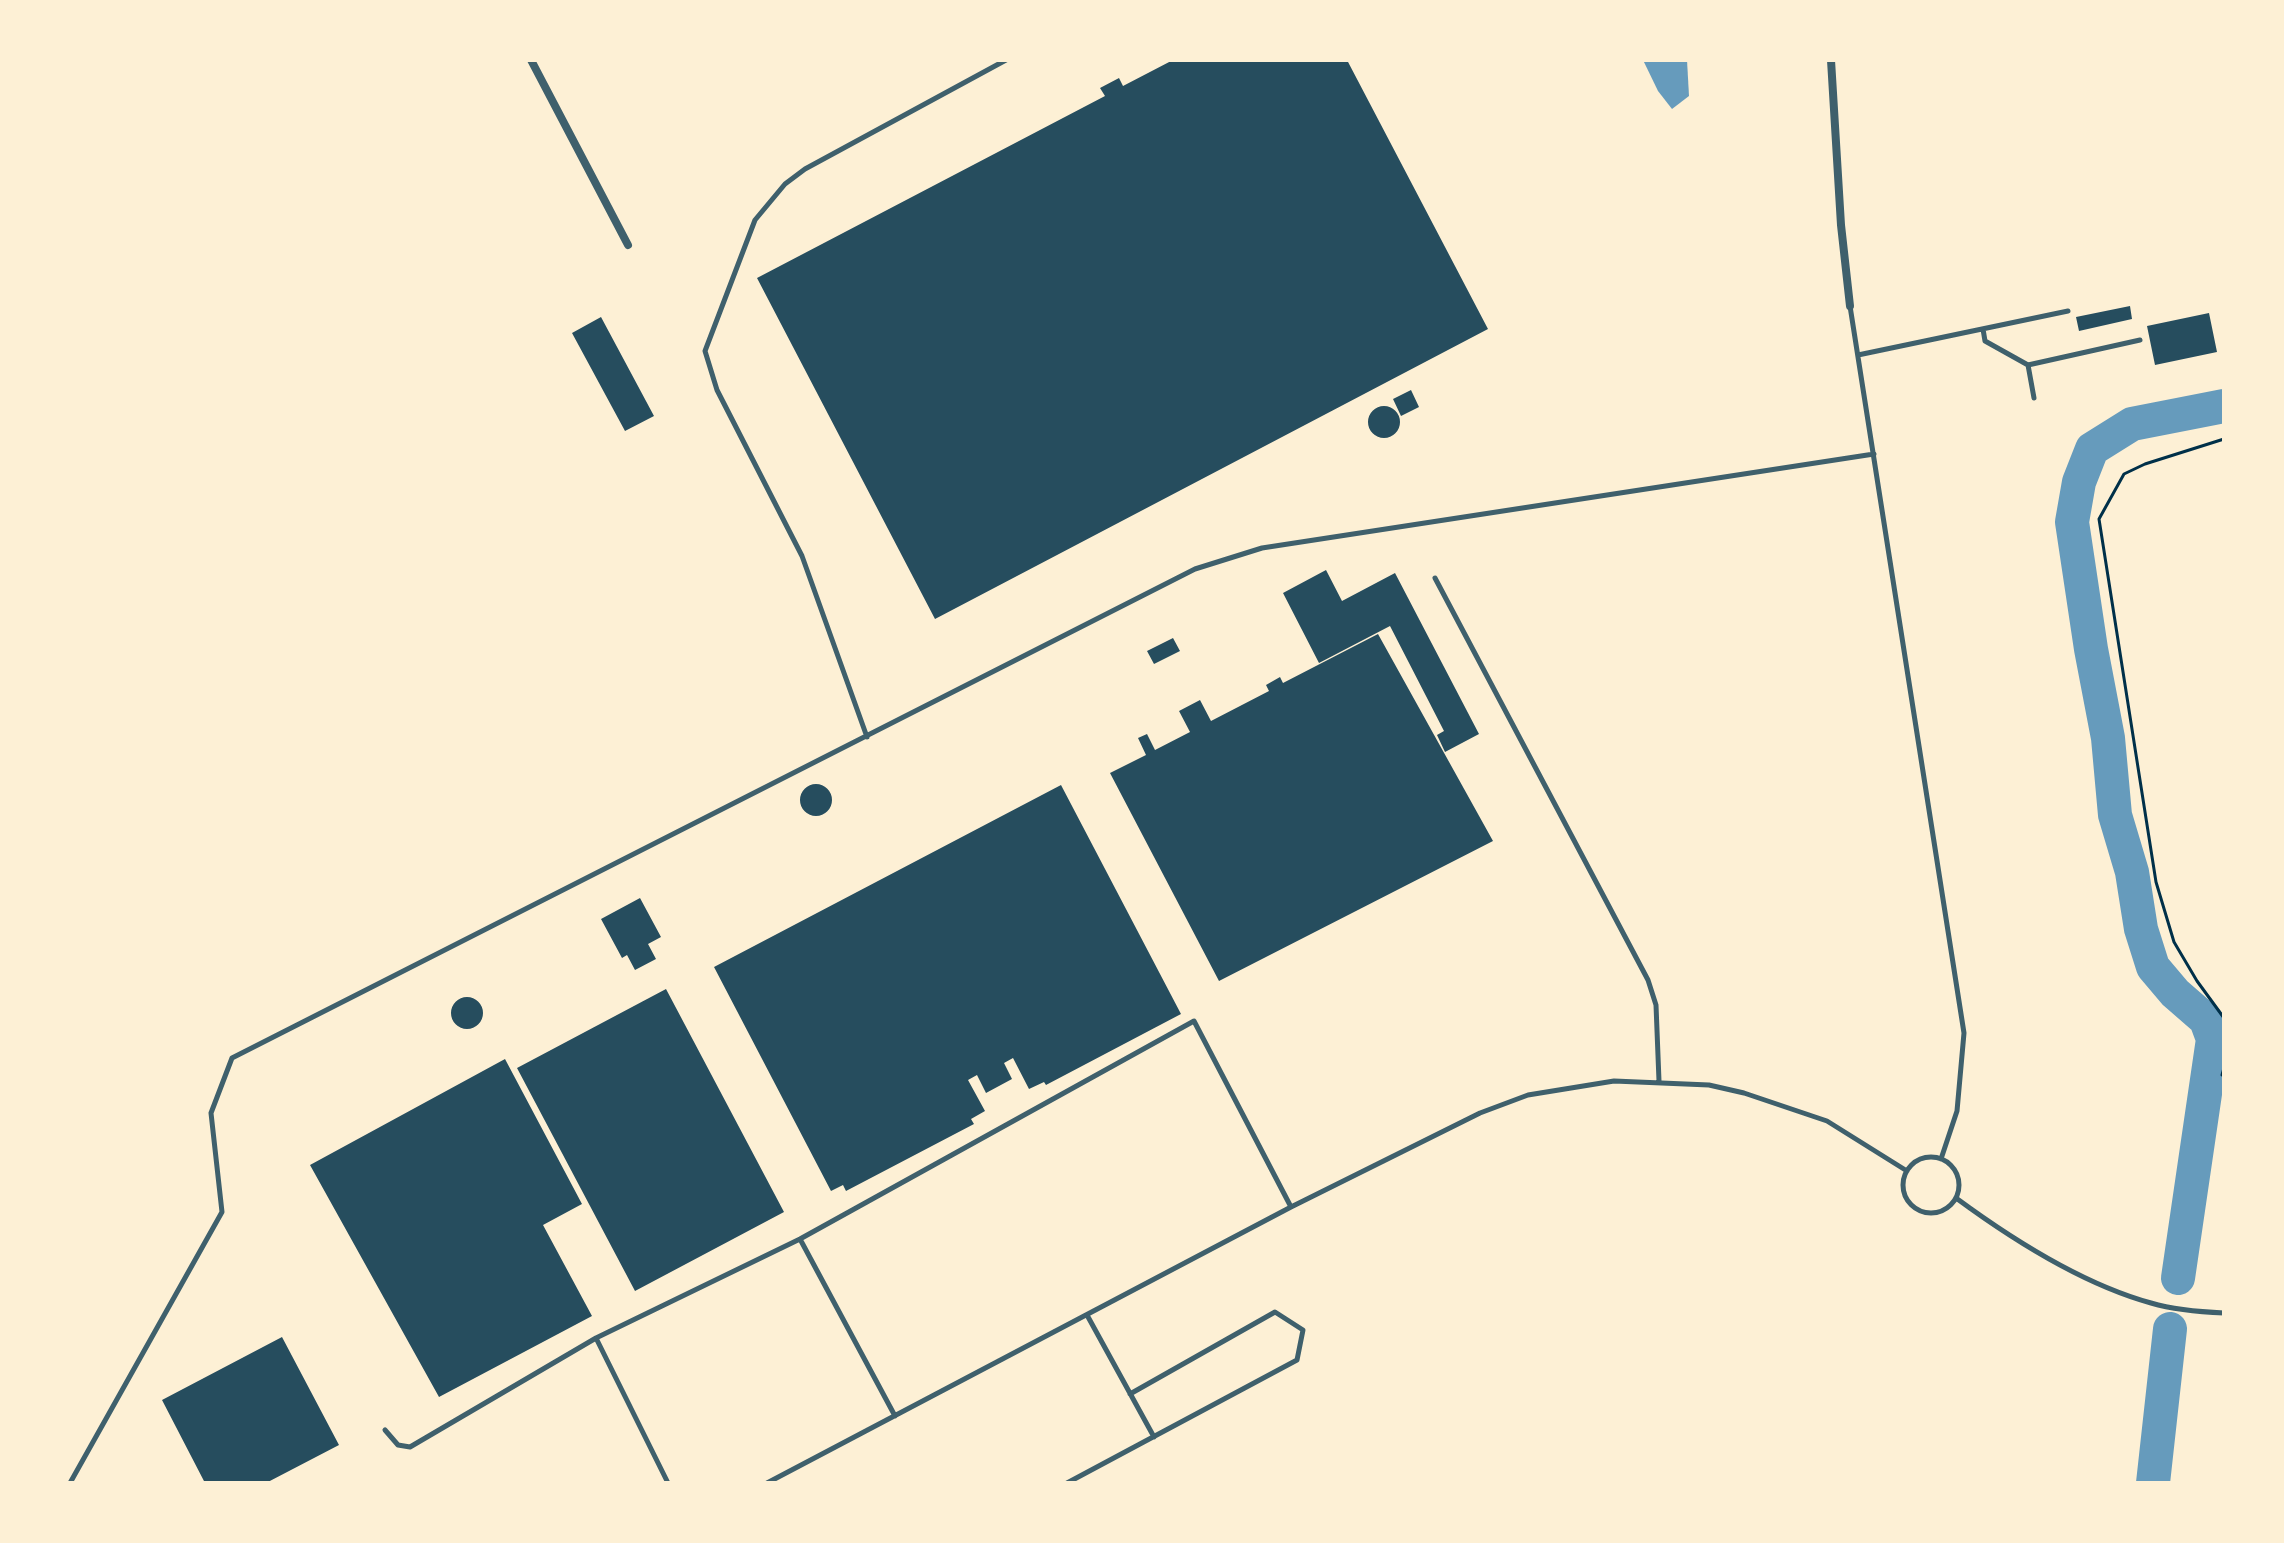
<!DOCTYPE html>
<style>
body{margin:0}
#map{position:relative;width:2284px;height:1543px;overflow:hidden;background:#fdf0d5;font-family:Overpass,sans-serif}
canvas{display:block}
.frame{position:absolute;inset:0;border:62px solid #fdf0d5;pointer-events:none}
</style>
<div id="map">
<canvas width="2284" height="1543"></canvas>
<div class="frame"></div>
</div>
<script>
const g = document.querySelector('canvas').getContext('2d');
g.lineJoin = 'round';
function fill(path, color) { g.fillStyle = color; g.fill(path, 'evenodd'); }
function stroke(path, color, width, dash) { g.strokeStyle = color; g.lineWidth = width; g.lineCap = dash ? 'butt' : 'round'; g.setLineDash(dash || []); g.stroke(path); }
fill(new Path2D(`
 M1643 60H1687L1689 96 1672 109 1658 91Z`), '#669bbc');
stroke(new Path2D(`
 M2178 1278 2213 1039 2206 1020 2175 993 2153 967 2141 929 2132 872 2115 815 2108 738 2091 649 2072 522 2079 482 2092 449 2132 424 2224 406
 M2153 1483 2170 1329`), '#669bbc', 34);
fill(new Path2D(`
 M1173 60H1347L1488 329 935 619 757 278 1105 96 1100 88 1119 78 1123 86Z
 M2130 306 2132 319 2079 331 2076 317Z
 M2209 313 2217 352 2155 365 2147 326Z
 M601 317 654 416 625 431 572 333Z
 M1411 390 1419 407 1401 416 1393 399Z
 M1368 422a16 16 0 1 1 32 0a16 16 0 1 1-32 0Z
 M1326 570 1342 601 1395 573 1479 734 1445 752 1437 735 1444 731 1390 626 1319 663 1283 593Z
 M1378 634 1493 841 1219 981 1110 773 1146 755 1138 738 1147 734 1155 750 1190 732 1179 711 1200 700 1211 721 1269 691 1266 685 1280 677 1283 683Z
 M1173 638 1180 651 1154 664 1147 651Z
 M800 800a16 16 0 1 1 32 0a16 16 0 1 1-32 0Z
 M1061 785 1181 1014 1046 1085 1044 1082 1029 1089 1013 1058 1004 1063 1012 1079 986 1093 977 1075 968 1080 985 1111 971 1119 974 1124 846 1191 843 1185 831 1191 714 967Z
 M640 898 661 937 648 944 656 959 635 970 627 955 622 958 601 919Z
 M666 989 784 1212 635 1291 517 1068Z
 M451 1013a16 16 0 1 1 32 0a16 16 0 1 1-32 0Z
 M505 1059 582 1204 543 1225 592 1316 439 1397 310 1165Z
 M282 1337 339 1445 266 1483H205L162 1400Z`), '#264d5e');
stroke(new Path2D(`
 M2224 439 2145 464 2124 474 2099 519 2156 882 2174 942 2197 981 2224 1018
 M2222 1075 2224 1068`), '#003049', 3);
stroke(new Path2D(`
 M1850 306 1964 1033 1957 1111 1941 1159
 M1983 329 1985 341 2028 365 2034 398
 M1858 355 2068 311
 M2028 365 2140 340
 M1435 578 1648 980 1656 1005 1659 1081
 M867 737 802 556 717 390 705 351 755 220 785 184 805 169 1006 60
 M1903 1185a28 28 0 1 1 56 0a28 28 0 1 1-56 0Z
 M1956 1198C2013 1240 2082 1284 2151 1303 2175 1310 2200 1312 2224 1313
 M800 1239 895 1416
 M1087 1315 1154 1437
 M596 1338 668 1483
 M385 1430 398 1445 410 1447 596 1338 800 1239 1194 1021 1291 1207
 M70 1483 222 1212 211 1113 232 1058 1195 569 1262 548 1874 454
 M767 1483 1291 1207 1480 1113 1528 1095 1614 1081 1709 1085 1744 1093 1827 1121 1907 1171
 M1067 1483 1297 1360 1303 1330 1275 1312 1130 1394`), '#3f606c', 5);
stroke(new Path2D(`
 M531 60 628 245
 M1831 60 1841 225 1850 306`), '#3f606c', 8);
</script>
